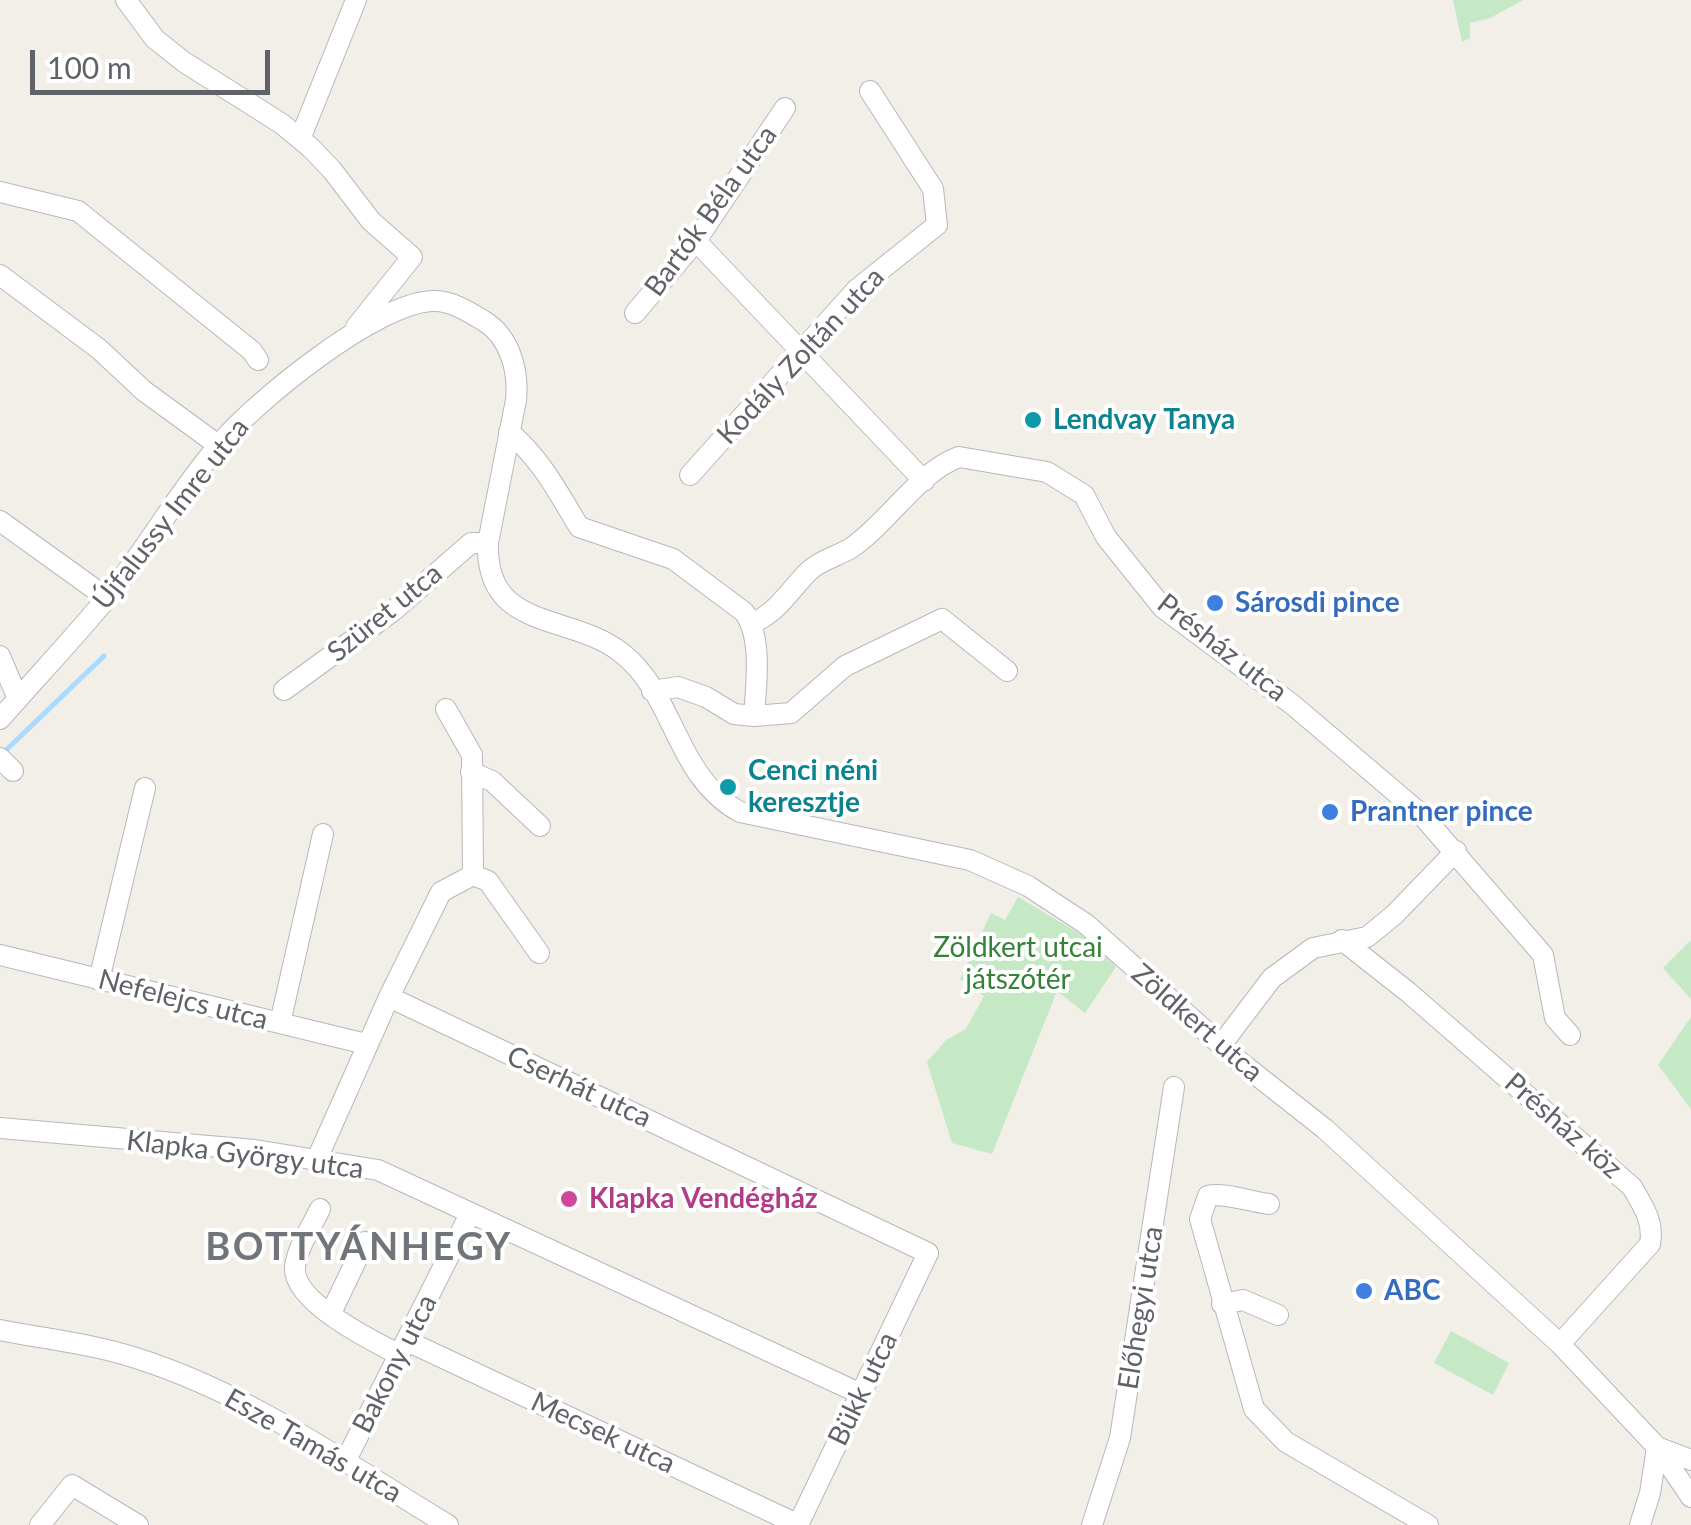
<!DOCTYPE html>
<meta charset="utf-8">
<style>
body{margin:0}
#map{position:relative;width:1691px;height:1525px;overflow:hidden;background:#f1efe8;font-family:Lato,sans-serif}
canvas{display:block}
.scale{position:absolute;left:30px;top:50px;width:240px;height:45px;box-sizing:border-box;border:5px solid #5f6368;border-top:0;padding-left:12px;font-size:30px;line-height:35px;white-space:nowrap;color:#5f6368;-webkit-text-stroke:8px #fff;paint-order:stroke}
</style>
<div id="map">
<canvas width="1691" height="1525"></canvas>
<div class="scale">100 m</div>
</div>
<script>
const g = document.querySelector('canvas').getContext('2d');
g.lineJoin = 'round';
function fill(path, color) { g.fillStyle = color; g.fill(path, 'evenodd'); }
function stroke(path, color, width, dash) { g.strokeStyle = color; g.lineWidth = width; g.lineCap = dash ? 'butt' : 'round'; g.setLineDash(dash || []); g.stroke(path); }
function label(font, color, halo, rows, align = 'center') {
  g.font = font + ' Lato,sans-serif'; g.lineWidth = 8; g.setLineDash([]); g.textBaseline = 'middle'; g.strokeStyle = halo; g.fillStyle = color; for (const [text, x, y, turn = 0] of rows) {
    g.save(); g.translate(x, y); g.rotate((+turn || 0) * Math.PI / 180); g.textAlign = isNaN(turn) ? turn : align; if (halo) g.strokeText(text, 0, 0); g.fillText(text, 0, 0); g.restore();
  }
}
fill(new Path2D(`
 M1453 0H1523L1490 18 1470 23V38L1462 42Z
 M1018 897 1087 938 1116 967 1085 1013 1057 991 992 1154 952 1143 927 1062 946 1040 966 1029 984 996 960 979 991 913 1005 920Z
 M1691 940V999L1663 968Z
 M1691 1017V1109L1658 1065Z
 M1451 1331 1509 1363 1493 1395 1434 1363Z`), '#c5e8c5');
stroke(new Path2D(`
 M1 755 104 656`), '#aadaff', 5);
const minor = new Path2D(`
 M126 0 155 39 184 62 282 124 311 148 332 170 371 221 412 257 356 327
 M300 139 356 0
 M0 192 78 211 252 351 258 360
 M696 241 924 481
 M0 275 99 349 144 391 218 445
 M635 313 696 241 785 108
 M509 432C541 459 558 492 579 527L673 559 744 612C763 637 756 686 754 716
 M690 475 857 289 937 225 933 189 870 91
 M0 521 107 598
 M752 623C778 613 791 588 810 570 821 560 838 556 851 548 888 523 919 471 959 457L1047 472 1084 495 1106 537 1163 608 1293 705 1421 814 1543 955 1555 1018 1570 1035
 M0 656 18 699
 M284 690 393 611 471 543H488
 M652 691 678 687 706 697 734 714 754 716 791 713 845 666 942 619 1007 671
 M0 719C35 679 72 640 106 599 146 550 177 494 218 446 253 403 379 300 435 301 452 301 469 312 484 321 510 337 519 371 516 400L488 543C485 633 572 612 623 654 676 697 675 776 740 812L970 860 1028 886 1086 924 1240 1062 1325 1129 1560 1344 1657 1447 1691 1497
 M0 758 13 771
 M471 772 492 781 540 826
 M473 875 488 881 539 953
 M1342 940 1408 992 1632 1187C1643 1206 1654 1221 1650 1244L1560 1344
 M0 955 366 1044
 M99 980 145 788
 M389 997 441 892 473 875 472 755 446 709
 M280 1023 323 834
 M1221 1045 1272 978 1313 948 1367 937 1394 915 1456 851
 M0 1128 255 1150 378 1170 861 1394
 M317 1159 389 997 928 1253 798 1525
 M1269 1204C1250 1202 1224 1192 1208 1196L1200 1219 1254 1409 1286 1442 1428 1525
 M320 1209C312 1226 297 1248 295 1267 292 1301 372 1341 400 1355
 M1222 1304 1243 1300 1278 1315
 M331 1313 365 1242
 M0 1330C45 1339 93 1344 136 1358 250 1394 347 1464 448 1525
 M407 1341 799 1525
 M1657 1447 1691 1460
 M346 1460 470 1214
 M40 1525 72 1485 138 1525
 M1092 1525 1120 1438 1174 1087
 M1640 1525 1650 1493 1657 1447`);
stroke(minor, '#b5b8bc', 22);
stroke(minor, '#fff', 20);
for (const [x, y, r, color] of [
 [1033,420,10,"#0f9aa8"],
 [1215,603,10,"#3f7fe0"],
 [728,787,10,"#0f9aa8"],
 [1330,812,10,"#3f7fe0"],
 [569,1199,10,"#d1479c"],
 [1364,1291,10,"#3f7fe0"]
]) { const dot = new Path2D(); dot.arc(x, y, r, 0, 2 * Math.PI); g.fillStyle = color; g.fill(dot); stroke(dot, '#fff', 4); }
label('28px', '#5f6368', '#fff', [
 ["Bartók Béla utca",711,211,-54],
 ["Kodály Zoltán utca",801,356,-47],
 ["Újfalussy Imre utca",171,514,-52],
 ["Szüret utca",385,613,-39],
 ["Présház utca",1222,648,38],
 ["Nefelejcs utca",183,1000,14],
 ["Zöldkert utca",1197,1023,41],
 ["Cserhát utca",579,1087,25],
 ["Présház köz",1563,1126,41],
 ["Klapka György utca",245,1155,7],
 ["Előhegyi utca",1141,1308,-81],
 ["Bakony utca",395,1364,-63],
 ["Bükk utca",863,1389,-64],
 ["Mecsek utca",603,1433,25],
 ["Esze Tamás utca",313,1446,30]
]);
label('bold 28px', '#0d838f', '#fff', [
 ["Lendvay Tanya",1053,420],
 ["Cenci néni",748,771],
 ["keresztje",748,803]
], 'left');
label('bold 28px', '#366cbe', '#fff', [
 ["Sárosdi pince",1235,603],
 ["Prantner pince",1350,812],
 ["ABC",1384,1291]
], 'left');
label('28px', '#348238', '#fff', [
 ["Zöldkert utcai",1018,948],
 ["játszótér",1018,980]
]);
label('bold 28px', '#b23c85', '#fff', [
 ["Klapka Vendégház",589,1199]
], 'left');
g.letterSpacing = '2.5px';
label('bold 38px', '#70757a', '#fff', [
 ["BOTTYÁNHEGY",359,1248]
]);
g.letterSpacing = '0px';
</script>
